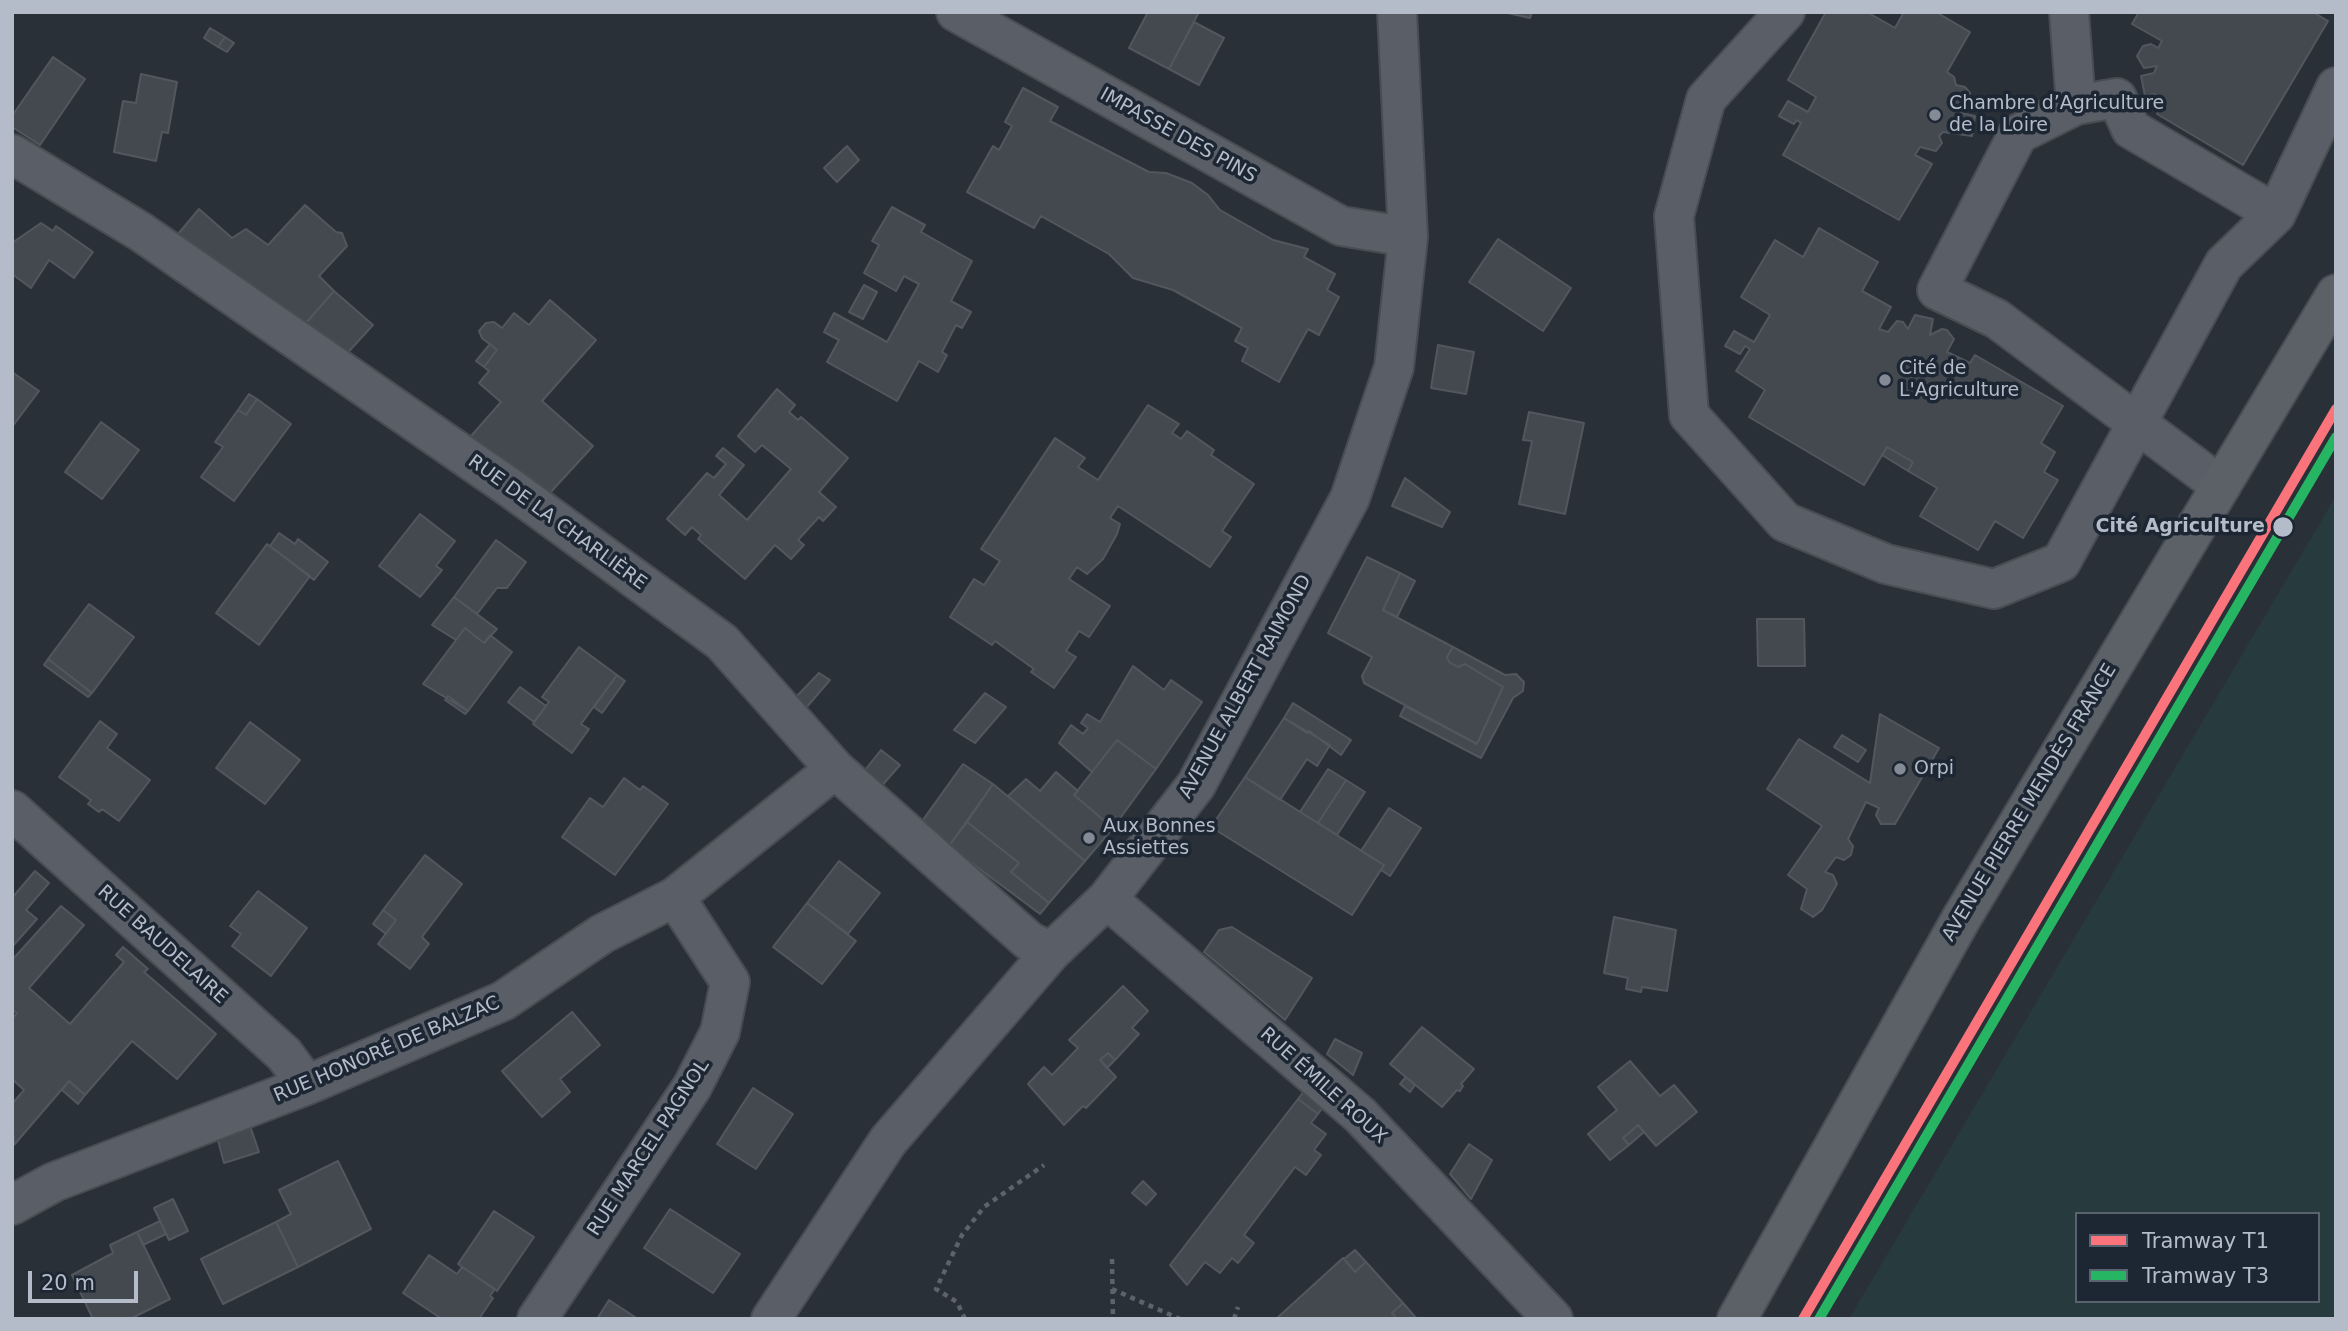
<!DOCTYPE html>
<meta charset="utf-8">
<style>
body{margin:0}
#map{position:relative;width:2348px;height:1331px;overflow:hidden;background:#2a3038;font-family:"DejaVu Sans",sans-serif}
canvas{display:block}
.frame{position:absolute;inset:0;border:14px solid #b4bcc9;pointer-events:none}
.legend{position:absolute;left:2075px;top:1212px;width:245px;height:91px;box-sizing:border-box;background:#1d2633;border:2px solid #59626f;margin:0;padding:9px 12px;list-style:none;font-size:21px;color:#b4bcc9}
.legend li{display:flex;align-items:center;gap:14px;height:35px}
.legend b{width:35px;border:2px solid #59626f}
.scale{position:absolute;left:28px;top:1271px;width:110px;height:32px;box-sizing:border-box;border:4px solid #b4bcc9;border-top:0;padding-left:9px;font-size:21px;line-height:24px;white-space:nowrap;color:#b4bcc9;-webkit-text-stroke:5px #1d2633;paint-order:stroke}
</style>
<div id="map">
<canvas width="2348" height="1331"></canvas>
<div class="frame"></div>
<ul class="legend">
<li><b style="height:9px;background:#fc747b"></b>Tramway T1</li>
<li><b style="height:9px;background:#26b663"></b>Tramway T3</li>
</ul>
<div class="scale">20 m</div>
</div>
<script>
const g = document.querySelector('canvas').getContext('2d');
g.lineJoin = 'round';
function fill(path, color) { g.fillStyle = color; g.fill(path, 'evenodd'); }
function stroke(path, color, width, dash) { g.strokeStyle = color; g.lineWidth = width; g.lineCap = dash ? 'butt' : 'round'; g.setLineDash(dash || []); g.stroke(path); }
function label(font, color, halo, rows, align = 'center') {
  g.font = font + ' "DejaVu Sans",sans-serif'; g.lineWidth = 7; g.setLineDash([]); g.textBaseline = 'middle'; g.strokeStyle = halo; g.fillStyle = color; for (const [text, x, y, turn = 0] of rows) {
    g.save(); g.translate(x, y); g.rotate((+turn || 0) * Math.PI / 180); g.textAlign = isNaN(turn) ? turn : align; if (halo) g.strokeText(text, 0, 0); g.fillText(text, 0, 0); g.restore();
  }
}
fill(new Path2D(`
 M2336 496V1319H1849ZM2077 1214H2318V1301H2077Z`), '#273a3e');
const building = new Path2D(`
 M1148 12H1199L1169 69 1129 48Z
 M1503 12H1532L1530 18Z
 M1826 12H1867L1895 28 1904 12H1936L1970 32 1947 72 1954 77 1956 85 1965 87 1970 93 1969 102 1961 109V113L1975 116 1972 136 1943 132 1939 136 1942 143 1936 151 1920 147 1915 155 1932 164 1899 220 1783 155 1801 123 1797 120 1794 124 1779 116 1788 101 1808 112 1816 97 1788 80Z
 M2139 12H2313L2328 21 2243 165 2157 114 2165 101 2154 94 2145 96 2141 76 2154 73 2157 66 2144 68 2137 56 2143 46 2151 44 2158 48 2162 41 2132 24Z
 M1194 22 1224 38 1199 85 1169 69Z
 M210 28 225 37 218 47 204 38Z
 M225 37 234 43 227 52 218 47Z
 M53 57 85 79 40 145 12 127V116Z
 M141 74 177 82 168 133 162 132 156 161 114 152 123 101 136 103Z
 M1023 88 1058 107 1050 121 1149 172 1166 173 1192 183 1208 195 1220 210 1273 240 1308 249 1304 257 1335 274 1327 290 1339 297 1319 335 1308 329 1279 382 1242 361 1248 348 1235 341 1242 328 1173 290 1133 278 1109 254 1041 216 1034 228 967 192 993 146 999 150 1012 126 1005 122Z
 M847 146 859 160 837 182 824 168Z
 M305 205 336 232 342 233 347 246 319 276 334 291 299 331 173 240 199 209 232 238 246 229 268 245Z
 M892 207 925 225 921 232 972 261 951 301 971 312 962 328 956 325 942 352 947 355 938 372 919 361 897 401 827 362 839 340 824 332 834 313 887 342 919 284 904 276 896 291 864 273 879 245 872 241Z
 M41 223 53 231 56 226 93 252 74 278 49 260 31 288 12 274V243Z
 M1819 228 1878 262 1862 291 1891 307 1879 329 1888 332 1897 321 1903 322 1908 329 1915 315 1933 319 1930 335 1942 329 1947 330 1954 339 1947 352 1970 363 1975 355 2063 406 2041 443 2055 452 2044 472 2058 480 2023 538 1995 521 1978 550 1920 516 1937 488 1908 471 1913 462 1887 447 1864 485 1749 417 1765 390 1736 371 1750 349 1745 346 1740 354 1725 346 1734 331 1754 342 1770 315 1741 297 1775 240 1803 257Z
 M1498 239 1571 288 1543 331 1469 282Z
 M864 285 877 292 863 319 849 312Z
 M334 291 373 325 341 360 299 331Z
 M550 300 596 340 542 401 593 446 549 494 464 444 501 402 479 383 489 371 484 367 497 350 482 338 479 331 486 323 494 322 502 328 514 313 529 325Z
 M490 344 497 350 484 367 476 361Z
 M1438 345 1474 352 1466 394 1431 388Z
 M12 372 39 391 12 427Z
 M777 389 795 405 789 412 798 420 801 417 848 458 819 492 836 507 823 521 819 517 798 540 804 545 791 559 775 545 745 579 698 539 701 535 692 527 685 535 667 519 707 473 714 478 726 464 716 456 723 448 744 465 719 495 747 520 791 469 762 445 755 452 738 436Z
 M249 394 257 399 246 415 238 410Z
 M257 399 291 424 234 501 201 477 223 447 215 442 238 410 246 415Z
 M1148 405 1179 424 1172 433 1181 439 1187 431 1214 450 1211 455 1254 484 1222 531 1231 537 1210 567 1118 506 1110 518 1120 524 1117 534 1103 559 1087 574 1077 567 1069 579 1110 606 1089 637 1079 631 1066 651 1076 657 1054 688 1031 672 1034 669 995 641 992 645 950 617 974 579 984 585 1000 561 981 549 1055 438 1085 458 1078 467 1098 480Z
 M1529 412 1584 423 1565 514 1519 504 1532 441 1523 440Z
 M101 422 139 450 102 499 65 472Z
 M1887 447 1913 462 1908 471 1882 455Z
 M1405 478 1450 512 1442 527 1392 506Z
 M420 514 455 541 436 566 442 570 420 597 379 566Z
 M279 533 295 544 298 539 328 562 314 580 270 546Z
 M496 540 526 562 507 588H497L477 614 454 597Z
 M267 544 310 576 259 645 216 613Z
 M1367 557 1400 573 1383 610 1453 647 1447 657 1449 662 1458 667 1465 664 1503 687 1477 744 1364 683 1362 676 1372 657 1328 633Z
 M1400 573 1415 581 1397 617 1383 610Z
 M454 597 497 629 484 643 465 628 456 640 432 625Z
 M89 604 134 637 92 693 48 659Z
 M1757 619H1804L1805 666H1758Z
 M465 628 484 643 490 635 512 652 468 711 423 684Z
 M579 647 617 675 581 724 589 729 572 753 533 724 549 702 542 697Z
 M1453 647 1505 675 1516 674 1524 682 1523 691 1513 698 1481 758 1400 716 1405 706 1477 744 1503 687 1465 664 1458 667 1449 662 1447 657Z
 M48 659 92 693 88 697 44 665Z
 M1133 666 1164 690 1171 680 1202 702 1156 769 1117 740 1092 772 1059 743 1071 725 1083 734 1088 728 1081 723 1087 714 1100 722Z
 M819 673 830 680 805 709 796 697Z
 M617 675 625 681 602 713 594 707Z
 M520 687 546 706 534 722 508 702Z
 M985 693 1006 707 975 743 954 730Z
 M448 696 468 711 465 714 445 700Z
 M1293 703 1351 740 1341 755 1309 731 1307 733 1284 718Z
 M1880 714 1939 748 1895 824H1881L1876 815 1879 808 1866 802 1848 839 1853 846 1851 855 1844 860 1836 857 1825 872 1833 875 1837 884 1822 910 1813 917 1801 909 1807 889 1788 875 1822 826 1767 789 1799 739 1870 783Z
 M1284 718 1330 745 1317 766 1307 759 1280 800 1245 777Z
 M100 721 117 734 107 748 150 780 119 821 102 809 99 812 88 804 91 800 59 777Z
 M250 722 300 760 265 804 216 768Z
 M1842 735 1866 750 1858 762 1834 747Z
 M1117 740 1156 769 1113 828 1074 795Z
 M881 750 900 765 879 789 861 775Z
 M963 764 993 784 949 846 920 824Z
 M1328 769 1346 780 1318 823 1300 812Z
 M1056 772 1078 791 1074 795 1113 828 1085 861 1008 796 1026 779 1040 791Z
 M1245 777 1384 865 1352 915 1211 827Z
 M624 778 640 790 643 786 668 804 615 875 562 837 590 798 603 807Z
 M1346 780 1365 792 1337 835 1318 823Z
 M993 784 1085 861 1049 903 1011 872 1019 863 967 822Z
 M1389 808 1421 828 1390 876 1381 870 1384 865 1361 851Z
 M967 822 1019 863 1011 872 1049 903 1040 914 949 846Z
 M425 855 462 884 422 937 429 944 410 969 378 944 396 920 383 910Z
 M839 861 880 893 848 934 807 903Z
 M35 871 49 883 26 910 37 919 12 947V898Z
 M258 891 307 928 271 976 232 946 241 934 230 926Z
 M807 903 856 941 822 984 773 947Z
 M61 906 84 925 29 988 70 1024 124 962 116 955 123 947 148 969 144 972 216 1034 177 1079 132 1041 85 1095 69 1081 14 1145 12 1104 24 1090 12 1079V1019L17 1013 12 1010V960Z
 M383 910 396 920 386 934 373 924Z
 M1614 917 1676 930 1667 991 1642 987 1641 992 1626 989 1628 978 1604 973Z
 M1232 927 1312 978 1285 1020 1204 952 1219 930Z
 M1123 986 1148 1011 1132 1028 1139 1034 1115 1060 1108 1053 1100 1060 1116 1077 1086 1108 1083 1106 1064 1125 1028 1084 1044 1067 1052 1075 1078 1048 1069 1040Z
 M572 1012 600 1045 560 1079 570 1092 542 1117 502 1071Z
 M1422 1027 1474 1069 1461 1084 1463 1086 1460 1091 1457 1090 1442 1107 1390 1064Z
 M1335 1039 1362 1053 1353 1075 1327 1054Z
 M1108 1053 1115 1060 1107 1068 1100 1060Z
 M1630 1061 1660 1096 1674 1085 1697 1112 1656 1146 1638 1125 1623 1138 1629 1145 1610 1160 1588 1134 1617 1110 1598 1087Z
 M1406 1077 1415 1085 1410 1092 1400 1084Z
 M69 1081 85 1095 78 1104 62 1090Z
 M753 1088 793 1114 756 1169 717 1144Z
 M1305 1090 1323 1107 1318 1114 1298 1099Z
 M1298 1099 1318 1114 1311 1123 1326 1134 1314 1150 1321 1155 1306 1175 1295 1167 1244 1235 1254 1243 1238 1263 1232 1258 1220 1273 1205 1262 1187 1285 1170 1265Z
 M248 1120 259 1152 224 1163 215 1129Z
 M1638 1125 1644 1132 1629 1145 1623 1138Z
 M1469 1144 1492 1160 1471 1199 1450 1174Z
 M338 1161 371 1229 298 1267 276 1222 291 1214 279 1190Z
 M1143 1181 1156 1194 1146 1205 1132 1193Z
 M173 1199 188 1231 169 1240 154 1208Z
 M670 1209 740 1254 713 1293 644 1248Z
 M494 1211 534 1237 497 1291 458 1264Z
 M160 1221 166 1234 143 1245 137 1232Z
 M276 1222 298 1267 223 1304 201 1259Z
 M137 1232 170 1299 130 1319H93L72 1275 113 1253 110 1245Z
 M1355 1250 1366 1262 1355 1272 1344 1259Z
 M429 1255 457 1274 462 1267 495 1289 490 1296 493 1298 479 1319H442L403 1293Z
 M1343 1258 1355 1272 1366 1262 1403 1303 1392 1313 1397 1319H1276Z
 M609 1300 638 1319H597Z
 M1403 1303 1417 1319H1397L1392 1313Z`);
fill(building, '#444950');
stroke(building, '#52575f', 2);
const minor = new Path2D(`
 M956 12 1341 226 1408 237
 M1785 12 1706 99 1674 216 1689 415 1785 522 1886 564 1994 589 2061 562 2224 264 2276 214 2336 87
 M2069 12 2076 105 2018 134 1937 290 1997 319 2221 486
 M2076 105 2117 98 2131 129 2276 214
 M12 154 141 232 512 489 722 642 835 769 1029 941 1051 952
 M12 810 284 1054 307 1085
 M1107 899 1360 1115 1553 1319
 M12 1205 54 1182 307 1085 503 1001 602 934 675 897 835 769
 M537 1319 692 1087 720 1032 730 982 675 897
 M771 1319 888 1141 1051 952 1107 899 1196 785 1350 498 1394 367 1408 237 1397 12`);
const major = new Path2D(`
 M1737 1319 1961 919 2336 294`);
stroke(minor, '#484c53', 42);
stroke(major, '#484c55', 42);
stroke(new Path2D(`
 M1112 1259 1113 1319
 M1112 1289 1180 1319
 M965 1319 957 1302 936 1289 962 1235 984 1207 1044 1165
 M1234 1319 1238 1307`), '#5d636a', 4.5, [5, 5]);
stroke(minor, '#5a5e66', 38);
stroke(major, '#5c6168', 38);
stroke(new Path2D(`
 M1803 1319 2336 409`), '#fc747b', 10);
stroke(new Path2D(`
 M1819 1319 2336 437`), '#26b663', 10);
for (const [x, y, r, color] of [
 [1935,115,7,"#848b96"],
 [1885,380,7,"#848b96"],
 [2283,527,11,"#b4bcc9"],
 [1900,769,7,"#848b96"],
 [1089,838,7,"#848b96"]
]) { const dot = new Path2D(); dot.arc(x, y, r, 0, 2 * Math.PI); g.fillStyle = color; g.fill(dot); stroke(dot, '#1d2633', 2.5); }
label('19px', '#b4bcc9', '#1d2633', [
 ["Chambre d’Agriculture",1949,104],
 ["de la Loire",1949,126],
 ["Cité de",1899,369],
 ["L'Agriculture",1899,391],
 ["Orpi",1914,769],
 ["Aux Bonnes",1103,827],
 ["Assiettes",1103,849]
], 'left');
label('19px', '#b4bcc9', '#1d2633', [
 ["IMPASSE DES PINS",1178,136,29],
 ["RUE DE LA CHARLIÈRE",557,523,36],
 ["AVENUE ALBERT RAIMOND",1246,687,-61],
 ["AVENUE PIERRE MENDÈS FRANCE",2030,803,-59],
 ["RUE BAUDELAIRE",162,945,42],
 ["RUE HONORÉ DE BALZAC",387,1050,-23],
 ["RUE ÉMILE ROUX",1323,1086,42],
 ["RUE MARCEL PAGNOL",649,1148,-57]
]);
label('bold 19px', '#b4bcc9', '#1d2633', [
 ["Cité Agriculture",2265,527]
], 'right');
</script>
